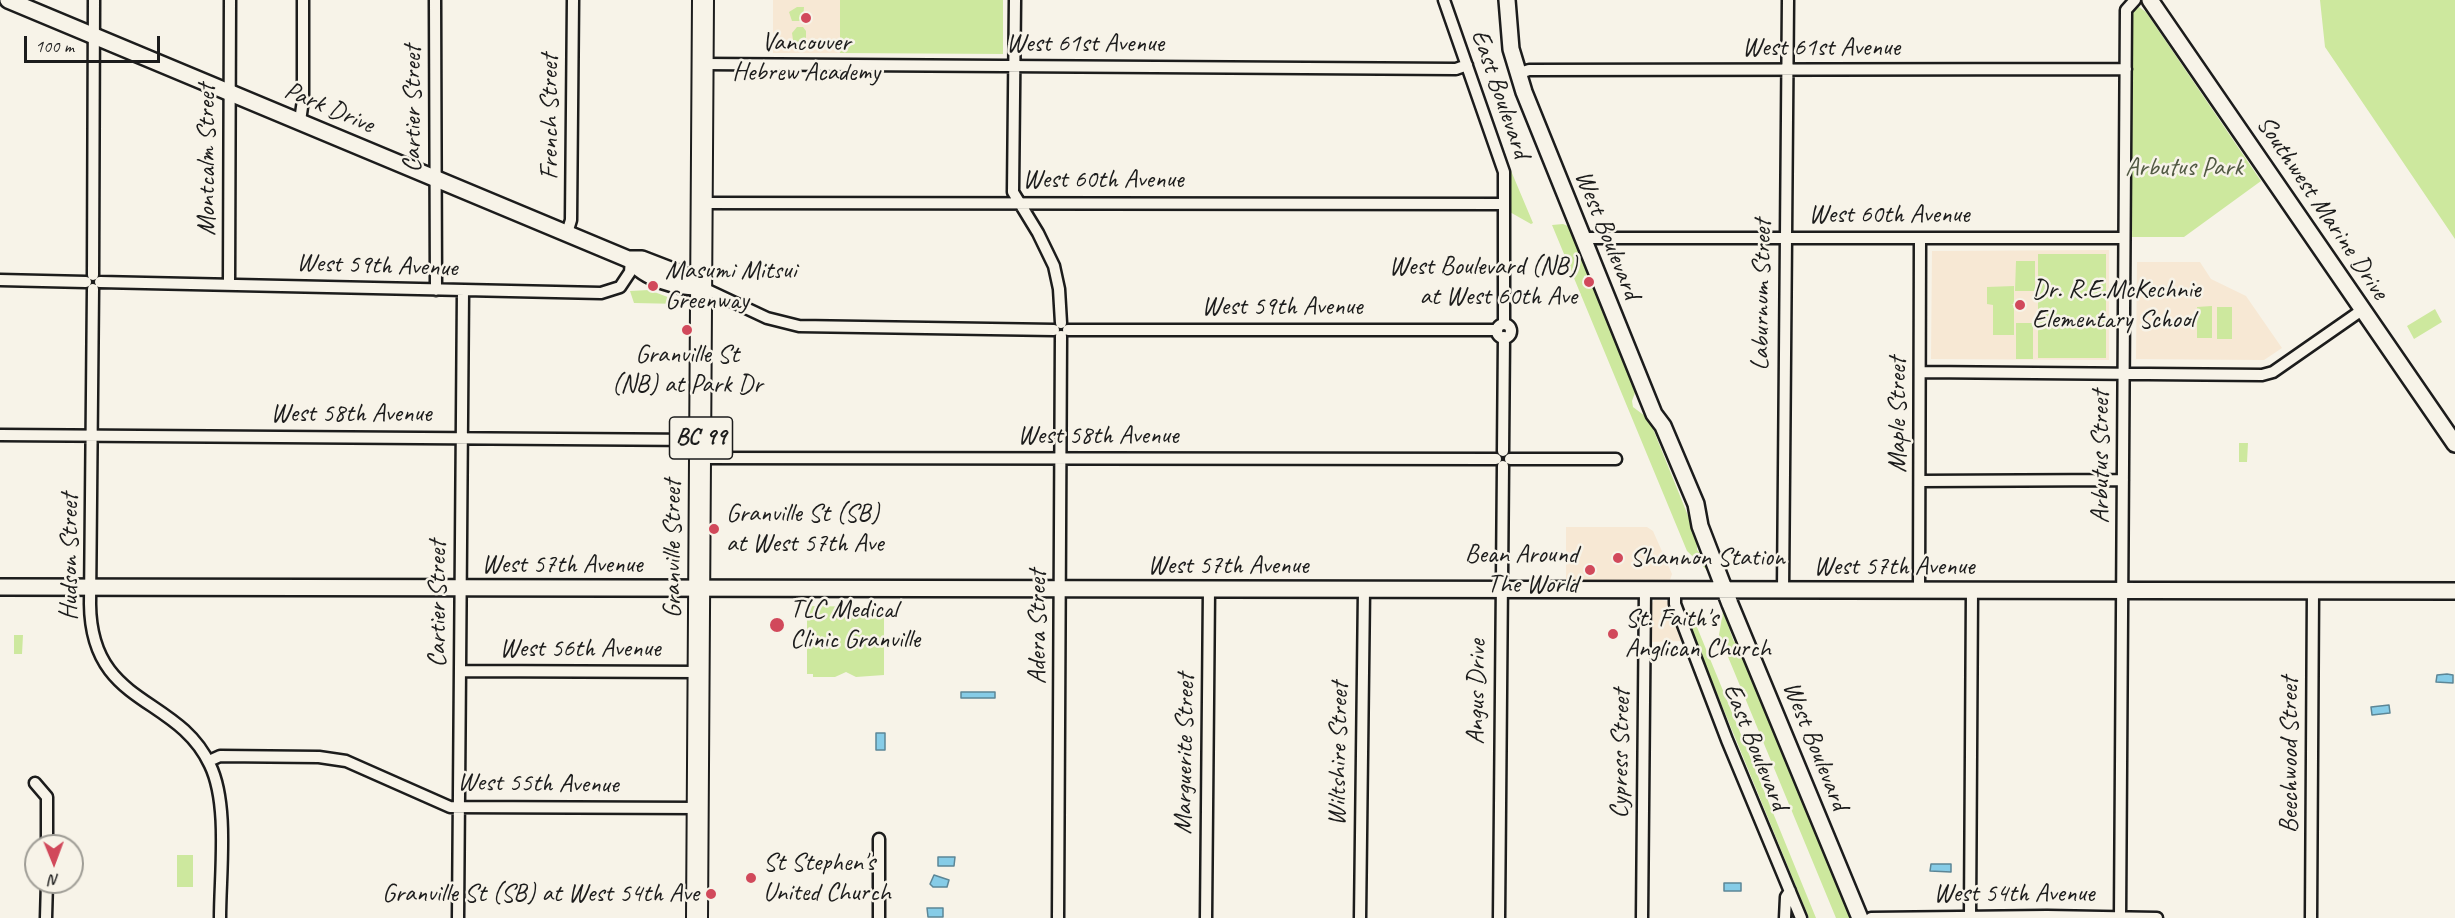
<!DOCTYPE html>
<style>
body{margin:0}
#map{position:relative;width:2455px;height:918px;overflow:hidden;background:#f7f3e8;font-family:Caveat,sans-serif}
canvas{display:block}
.north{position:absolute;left:24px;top:834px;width:60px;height:60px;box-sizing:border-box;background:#f7f3e8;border:2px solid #9f9d96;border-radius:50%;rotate:179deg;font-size:16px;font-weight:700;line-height:24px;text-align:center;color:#1c1c1c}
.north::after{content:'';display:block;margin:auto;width:21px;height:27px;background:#d1495b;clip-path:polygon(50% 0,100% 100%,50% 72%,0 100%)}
.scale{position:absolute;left:24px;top:36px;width:136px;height:27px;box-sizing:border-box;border:3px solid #1c1c1c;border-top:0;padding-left:8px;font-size:18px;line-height:21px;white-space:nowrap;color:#1c1c1c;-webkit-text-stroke:4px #f7f3e8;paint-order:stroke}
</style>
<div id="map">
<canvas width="2455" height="918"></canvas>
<div class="north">N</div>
<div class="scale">100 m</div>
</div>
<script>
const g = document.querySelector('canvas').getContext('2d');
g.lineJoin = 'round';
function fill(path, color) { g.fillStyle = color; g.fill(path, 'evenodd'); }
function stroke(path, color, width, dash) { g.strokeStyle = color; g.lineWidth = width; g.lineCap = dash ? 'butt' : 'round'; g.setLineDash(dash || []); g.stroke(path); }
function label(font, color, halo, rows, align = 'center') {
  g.font = font + ' Caveat,sans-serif'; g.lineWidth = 5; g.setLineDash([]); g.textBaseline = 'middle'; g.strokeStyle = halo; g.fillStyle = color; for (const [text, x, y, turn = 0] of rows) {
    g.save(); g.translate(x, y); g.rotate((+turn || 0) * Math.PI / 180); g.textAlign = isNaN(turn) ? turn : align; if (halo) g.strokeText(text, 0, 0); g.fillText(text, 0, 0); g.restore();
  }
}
fill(new Path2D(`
 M773 0H840V53H773Z
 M2109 250V360L1931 359 1932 251Z
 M2137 262H2200L2211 279 2246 296 2282 348 2264 360 2136 359Z
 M1566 527H1647L1653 531 1672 574 1669 583 1566 582Z
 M1655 599 1668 601 1681 641 1650 642V606Z`), '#f7e8d4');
fill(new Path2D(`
 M840 0H1003V54L840 53Z
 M2320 0H2455V239L2325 47Z
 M797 7H804L803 21H792L789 12Z
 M2139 7 2146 12 2261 181 2184 237H2128L2130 13 2133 8Z
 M797 27H803L806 31V47H794L792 33Z
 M1509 166 1533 223 1531 224 1508 211 1507 167Z
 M1563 224 1573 228 1588 275 1584 276 1588 286 1592 285 1636 390 1632 401 1633 407 1649 419 1697 538V550L1705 558 1710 573 1687 551 1552 225Z
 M2038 254H2106V358H2038Z
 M2016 261H2035V291H2015Z
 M2014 286V304L2011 305H2014V335H1993V305L1987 304V287Z
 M649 290 681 302V304L634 303 630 291Z
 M2212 306V338H2197V307Z
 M2217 307H2232V339H2217Z
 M2435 309 2442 322 2414 339 2407 326Z
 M2016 323H2033V359H2016Z
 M2239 443H2248L2247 462H2239Z
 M807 606 884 607V675L856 677 846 672 835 677H813V674H807Z
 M1690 610 1816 918H1809L1684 613Z
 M1723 611 1734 642 1738 641 1843 896 1855 918H1836L1719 635Z
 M14 635H23L22 654H14Z
 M177 855H193V887H177Z`), '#cde89e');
const water = new Path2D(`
 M2447 674 2453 675V683L2436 682 2437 675Z
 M961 692H995V698H961Z
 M2389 705 2390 713 2372 715 2371 707Z
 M876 733H885V750H876Z
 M938 857H955L954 866H938Z
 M1931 864H1951V872L1930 871Z
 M934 875 949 880 947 887H933L930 884Z
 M1724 883H1741V891H1724Z
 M927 908H943V917H928Z`);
fill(water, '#86cce7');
stroke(water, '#5c8696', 1.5);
const street = new Path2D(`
 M435 0 436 290
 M1015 0 1013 192 1038 233 1054 266 1059 289 1061 323
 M1444 0 1504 172V324
 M703 64 1456 69 1467 65
 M1517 74 1529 70 2126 69
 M300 121 303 100V0
 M702 203 1504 204
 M567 233 571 220 573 0
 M1583 238H2124
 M93 275 94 0
 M0 280 86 282
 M100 282 601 293 620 287 630 272 631 260
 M229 284 230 0
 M701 287 767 318 799 326 1054 330
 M93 289 90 604C91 707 177 694 210 765 229 804 220 873 220 918
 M1497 331a7 7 0 1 1 14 0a7 7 0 1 1-14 0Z
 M1068 330H1497
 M1921 372 2262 375 2273 372 2362 310
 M0 435 700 440
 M1503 451 1504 337
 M701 458 1496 459
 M1510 459H1616
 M1920 481 2123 480
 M1675 591V604L1727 740 1801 918
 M1783 591 1788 0
 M1919 591 1920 239
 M461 671 699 672
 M209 761 220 756 319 757 346 761 450 807 698 808
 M35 783 47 797V846
 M1970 916 1972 591
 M46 918 47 882
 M458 918 463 291
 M879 918V839
 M1058 918 1061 336
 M1206 918 1209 590
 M1360 918 1364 590
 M1499 918 1503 466
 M1642 918 1645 591
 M1785 918 1786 897 1790 891
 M1871 918 2047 916 2157 918
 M2120 918 2126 10 2135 0
 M2311 918 2313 591`);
const secondary = new Path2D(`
 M8 0 628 259H642L686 276 701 287
 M1507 0 1511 49 1524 92 1654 414 1663 426 1696 504 1700 526 1730 604 1860 918
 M2150 0 2455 444
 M631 260C645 279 679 288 701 287
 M0 587 2455 591`);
const highway = new Path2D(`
 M697 918 703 0`);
stroke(street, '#1c1c1c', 15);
stroke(secondary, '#1c1c1c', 20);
stroke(highway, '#1c1c1c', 24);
stroke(street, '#f7f3e8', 10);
stroke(secondary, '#f7f3e8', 15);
stroke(highway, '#f7f3e8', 20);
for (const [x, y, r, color] of [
 [806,18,6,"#d1495b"],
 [1589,282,6,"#d1495b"],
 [653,286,6,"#d1495b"],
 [2020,305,6,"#d1495b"],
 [687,330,6,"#d1495b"],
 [714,529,6,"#d1495b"],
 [1618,558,6,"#d1495b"],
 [1590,570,6,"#d1495b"],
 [777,625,8,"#d1495b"],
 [1613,634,6,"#d1495b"],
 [751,878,6,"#d1495b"],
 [711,894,6,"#d1495b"]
]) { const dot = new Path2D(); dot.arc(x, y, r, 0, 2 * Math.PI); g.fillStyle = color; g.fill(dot); stroke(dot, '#f7f3e8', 2); }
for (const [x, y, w] of [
 [701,438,63]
]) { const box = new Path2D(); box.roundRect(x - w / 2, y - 21, w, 42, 4.5); g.fillStyle = '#f7f3e8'; g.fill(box); stroke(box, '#1c1c1c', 1.5); }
label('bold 24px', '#1c1c1c', null, [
 ["BC 99",701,438]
]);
label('26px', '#1c1c1c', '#f7f3e8', [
 ["Vancouver",806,43,"center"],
 ["Hebrew Academy",806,73,"center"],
 ["West Boulevard (NB)",1577,267,"right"],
 ["at West 60th Ave",1577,297,"right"],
 ["Masumi Mitsui",665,271],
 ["Greenway",665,301],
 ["Dr. R.E.McKechnie",2032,290],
 ["Elementary School",2032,320],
 ["Granville St",687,355,"center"],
 ["(NB) at Park Dr",687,385,"center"],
 ["Granville St (SB)",726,514],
 ["at West 57th Ave",726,544],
 ["Bean Around",1578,555,"right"],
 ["The World",1578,585,"right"],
 ["Shannon Station",1630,558],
 ["TLC Medical",790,610],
 ["Clinic Granville",790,640],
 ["St. Faith's",1625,619],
 ["Anglican Church",1625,649],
 ["St Stephen's",763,863],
 ["United Church",763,893],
 ["Granville St (SB) at West 54th Ave",699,894,"right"]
], 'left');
label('26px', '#1c1c1c', '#f7f3e8', [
 ["West 61st Avenue",1085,44],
 ["West 61st Avenue",1821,48],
 ["East Boulevard",1500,94,71],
 ["Park Drive",329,108,23],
 ["Cartier Street",413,109,-90],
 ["French Street",550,117,-90],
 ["Montcalm Street",207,160,-90],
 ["West 60th Avenue",1103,180],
 ["Southwest Marine Drive",2322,208,56],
 ["West 60th Avenue",1889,215],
 ["West Boulevard",1607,235,68],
 ["West 59th Avenue",377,266,2],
 ["Laburnum Street",1762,295,-89],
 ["West 59th Avenue",1282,307],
 ["West 58th Avenue",351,414],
 ["Maple Street",1898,415,-90],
 ["West 58th Avenue",1098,436],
 ["Arbutus Street",2101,457,-90],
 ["Granville Street",673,549,-90],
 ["Hudson Street",70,557,-90],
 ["West 57th Avenue",562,565],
 ["West 57th Avenue",1228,566],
 ["West 57th Avenue",1894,567],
 ["Cartier Street",438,604,-90],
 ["Adera Street",1038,627,-90],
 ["West 56th Avenue",580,649],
 ["Angus Drive",1477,692,-89],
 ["West Boulevard",1815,746,68],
 ["East Boulevard",1755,747,68],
 ["Marguerite Street",1185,754,-89],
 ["Wiltshire Street",1339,754,-89],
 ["Cypress Street",1621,754,-89],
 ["Beechwood Street",2290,755,-90],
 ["West 55th Avenue",538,784,1],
 ["West 54th Avenue",2014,894]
]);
label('26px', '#515943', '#f7f3e8', [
 ["Arbutus Park",2184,168]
]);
</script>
